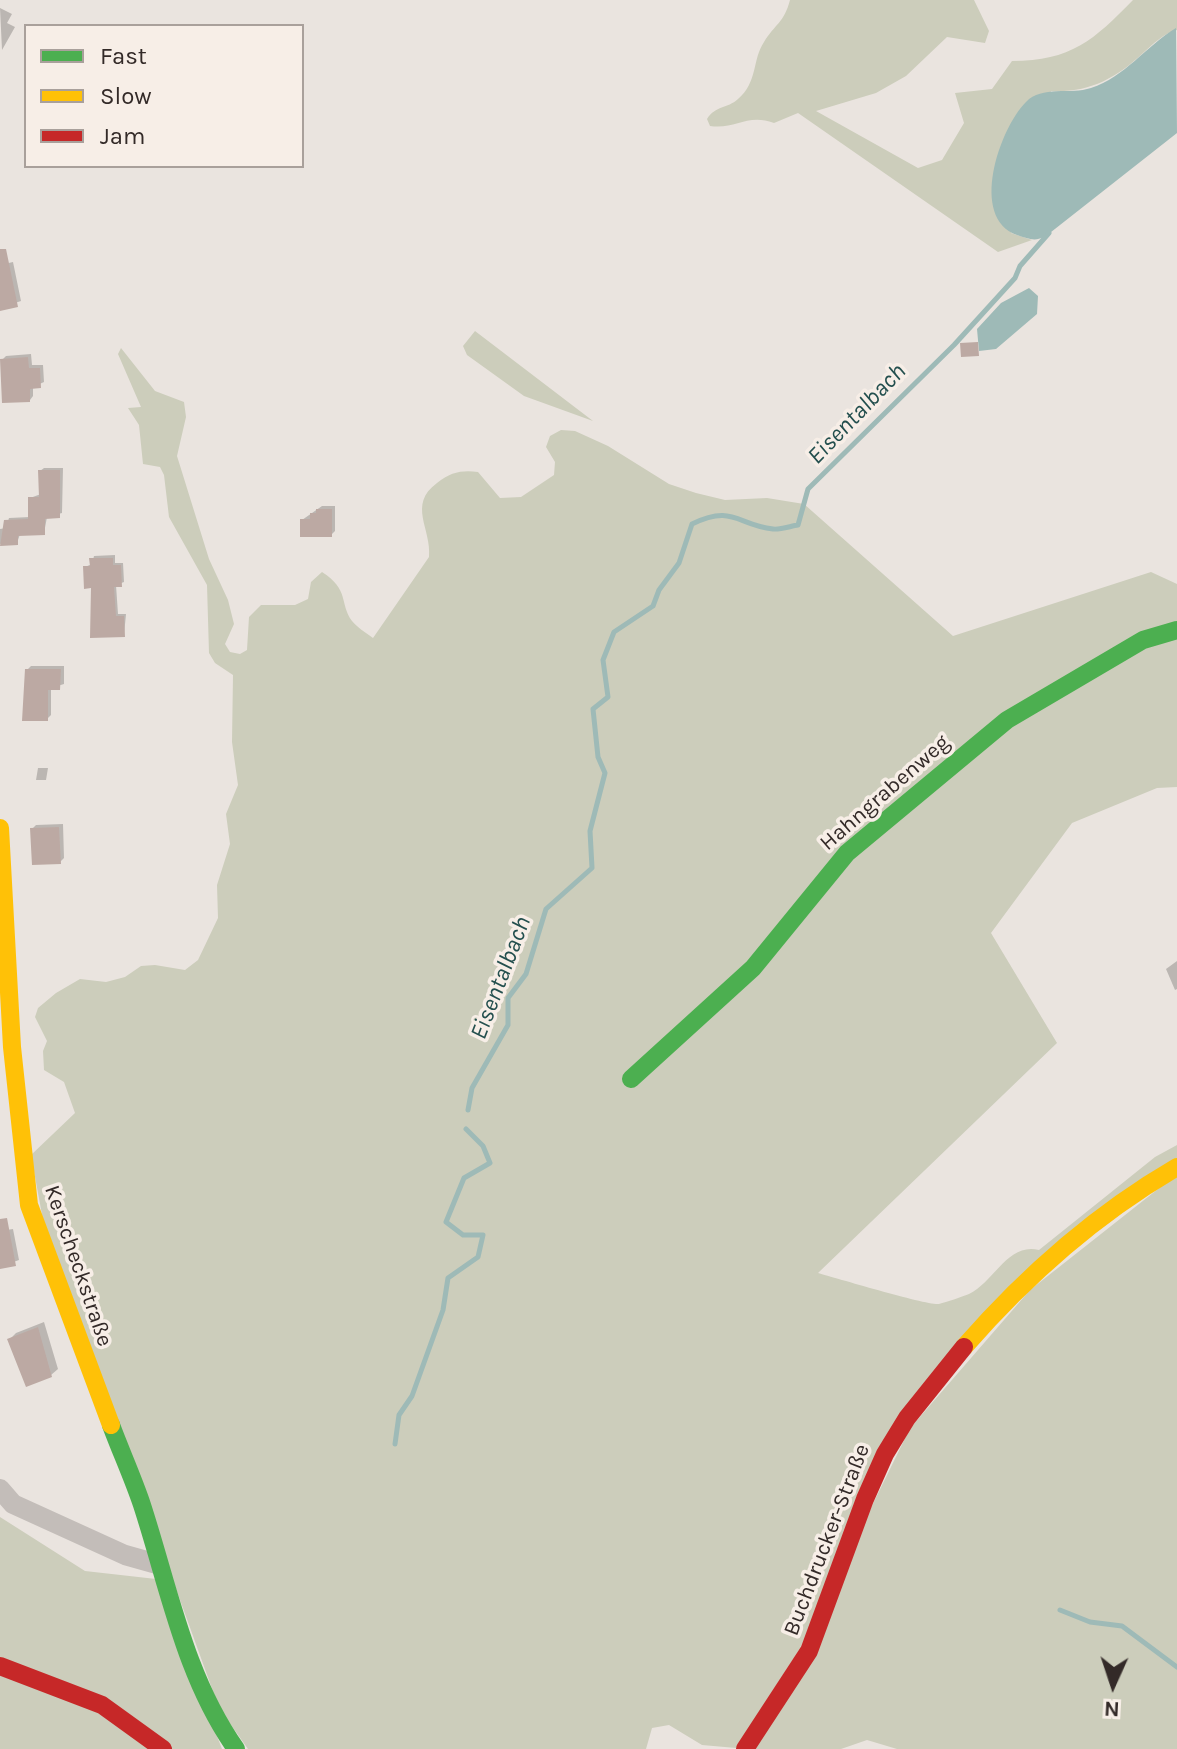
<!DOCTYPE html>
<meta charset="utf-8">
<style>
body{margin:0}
#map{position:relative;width:1177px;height:1749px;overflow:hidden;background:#eae4df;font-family:Karla,sans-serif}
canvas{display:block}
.legend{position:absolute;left:24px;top:24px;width:280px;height:144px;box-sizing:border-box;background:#f7eee7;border:2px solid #a9a09b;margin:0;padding:10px 14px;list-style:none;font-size:24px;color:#332a28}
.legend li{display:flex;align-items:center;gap:16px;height:40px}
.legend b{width:40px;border:2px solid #a9a09b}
.north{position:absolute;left:1073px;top:1645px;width:80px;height:80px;-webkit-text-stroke:6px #f7eee7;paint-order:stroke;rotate:183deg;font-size:22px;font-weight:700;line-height:32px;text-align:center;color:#332a28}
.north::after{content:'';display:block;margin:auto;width:28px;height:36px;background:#332a28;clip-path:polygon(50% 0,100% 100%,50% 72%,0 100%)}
</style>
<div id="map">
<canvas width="1177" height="1749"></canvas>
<ul class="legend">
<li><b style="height:10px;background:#4caf50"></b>Fast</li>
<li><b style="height:10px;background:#ffc107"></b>Slow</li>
<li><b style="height:10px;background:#c62828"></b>Jam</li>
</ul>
<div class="north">N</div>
</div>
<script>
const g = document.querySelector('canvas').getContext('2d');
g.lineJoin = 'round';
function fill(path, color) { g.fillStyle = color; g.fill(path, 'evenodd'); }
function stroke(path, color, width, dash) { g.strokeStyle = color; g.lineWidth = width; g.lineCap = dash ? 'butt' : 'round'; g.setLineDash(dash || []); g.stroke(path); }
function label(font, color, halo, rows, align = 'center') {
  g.font = font + ' Karla,sans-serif'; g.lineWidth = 7; g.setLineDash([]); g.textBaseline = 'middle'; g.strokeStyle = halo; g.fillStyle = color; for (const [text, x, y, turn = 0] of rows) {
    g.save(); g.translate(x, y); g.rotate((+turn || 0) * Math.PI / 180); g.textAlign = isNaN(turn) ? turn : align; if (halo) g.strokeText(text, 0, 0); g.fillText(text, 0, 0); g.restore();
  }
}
fill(new Path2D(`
 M790 0H974L989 31 985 43 947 37 906 76 876 93 816 111 918 168 942 160 964 123 955 93 992 89 1012 61C1071 61 1094 40 1133 0H1177V30C1164 33 1153 44 1142 54 1115 79 1088 93 1051 91L1011 233 1032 240 998 252 798 113 774 123C747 113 735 130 710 126L707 119C716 105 727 109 738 99 758 82 752 60 764 42 775 24 784 23 790 0Z
 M475 331 593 421 524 396 467 355 463 346Z
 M121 348 155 391 184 402 186 417 177 456 209 559 228 600 234 624 225 644 230 652 240 654 247 650 249 617 261 605H295L308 599 311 582 322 572C350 590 339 603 352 621 357 627 366 633 373 638L429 557C432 529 407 505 437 483 451 472 462 470 478 472L500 498 521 497 554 475 555 462 546 447 550 436 561 430 575 431 608 446 669 484 696 493 725 500 767 498 804 504 953 636 1151 572 1177 584V787L1157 788 1072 823 991 933 1057 1043 818 1273C836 1278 929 1306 939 1304 947 1302 961 1297 969 1294 994 1282 1008 1242 1039 1250L1155 1157 1177 1145V1159L944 1359 808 1636 736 1748 702 1745 669 1725 652 1728 646 1749H248L219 1708 43 1220 31 1155 75 1113 64 1082 44 1070 43 1051 47 1041 35 1017 38 1008 56 993 80 979 106 982 125 977 141 966 155 965 185 970 198 960 218 918 217 885 230 844 226 814 238 785 232 742 233 675 215 663 209 653 207 585 169 517 164 475 160 467 143 464 139 425 128 408 141 407 118 354Z
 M1177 1174V1749H897L867 1740 841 1749H752L899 1441 1030 1290Z
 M0 1517 85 1571 156 1579 222 1749H0Z`), '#cccdbb');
fill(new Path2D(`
 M1176 28 1177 133 1046 236C1035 242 1029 239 1017 235 969 218 999 129 1026 102 1042 85 1070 95 1091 88 1125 77 1146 46 1176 28Z
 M1029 288 1038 296 1037 314 996 349 979 351 977 329 1001 303Z`), '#9ebab7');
fill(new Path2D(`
 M0 8 12 14 7 23 15 27 2 50Z
 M13 262 21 301 0 308V265Z
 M31 354 32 365H43L44 382 33 387V396L30 400 2 360 6 356Z
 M44 468H63L62 513 47 517 44 533 20 534 17 543 0 544V529L6 528 9 518 30 517V498L41 494 40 471Z
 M322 506H335V531L331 535 302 520Z
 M115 555V563H123L124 582 116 585 118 614H126L124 635 92 586 85 567 92 564 94 556Z
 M31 666H64V684L51 688V715L47 719 27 670Z
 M48 768 46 780H36L38 768Z
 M63 824 64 858 60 862 32 829 36 825Z
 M1177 961V989L1175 990 1166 969Z
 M13 1229 19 1260 0 1267V1231Z
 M44 1322 58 1369 51 1375 10 1339 16 1333Z`), '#0003');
stroke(new Path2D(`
 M468 1110 472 1088 508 1025V998L526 974 546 909 592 868 590 831 605 773 598 757 593 709 608 697 603 660 614 632 653 606 659 590 679 563 692 524C733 504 737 525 773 529 780 530 791 526 798 525L808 489 954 345 1015 278 1020 266 1049 233
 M395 1444 399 1415 412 1396 443 1310 448 1278 478 1257 483 1235H463L446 1222 464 1178 490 1163 483 1146 466 1129
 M1060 1610 1090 1622 1122 1626 1177 1667`), '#9ebab7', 5);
fill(new Path2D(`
 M0 249H6L18 307 0 311Z
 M978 342 979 356 961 357 960 343Z
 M28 357 29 368H40L41 388 30 389V402L2 403 0 359Z
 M38 470H60V518L45 519V535L18 536V545L0 546 4 520 28 519V497H39Z
 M316 509H332V537H300V519H310V513H316Z
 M89 558H113V565H121L122 587H114L116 616H124L125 637 90 638 91 588 84 589 83 566H90Z
 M25 669H61L60 690H48V721H22Z
 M59 827 61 864 32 865 30 828Z
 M7 1218 16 1266 0 1269V1219Z
 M38 1327 52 1377 26 1387 7 1339Z`), '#bca9a3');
stroke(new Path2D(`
 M0 1489 13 1504 125 1555 157 1564`), '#c3bdb9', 20);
stroke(new Path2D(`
 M631 1079 753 968 847 853 1007 720 1143 640 1177 630
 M111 1425C121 1452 133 1478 142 1505 169 1588 185 1677 236 1749`), '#4caf50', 18);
stroke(new Path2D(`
 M0 828 12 1047 29 1205 111 1425
 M964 1347C1025 1277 1096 1214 1177 1167`), '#ffc107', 18);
stroke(new Path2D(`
 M0 1666 102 1705 163 1749
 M745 1749 809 1651 865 1499 885 1454 907 1418 964 1347`), '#c62828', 18);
label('22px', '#332a28', '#f7eee7', [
 ["Hahngrabenweg",885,793,-41],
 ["Kerscheckstraße",78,1266,71],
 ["Buchdrucker-Straße",827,1540,-69]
]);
label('italic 24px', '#234f4e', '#f7eee7', [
 ["Eisentalbach",857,414,-46],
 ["Eisentalbach",501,978,-69]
]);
</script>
